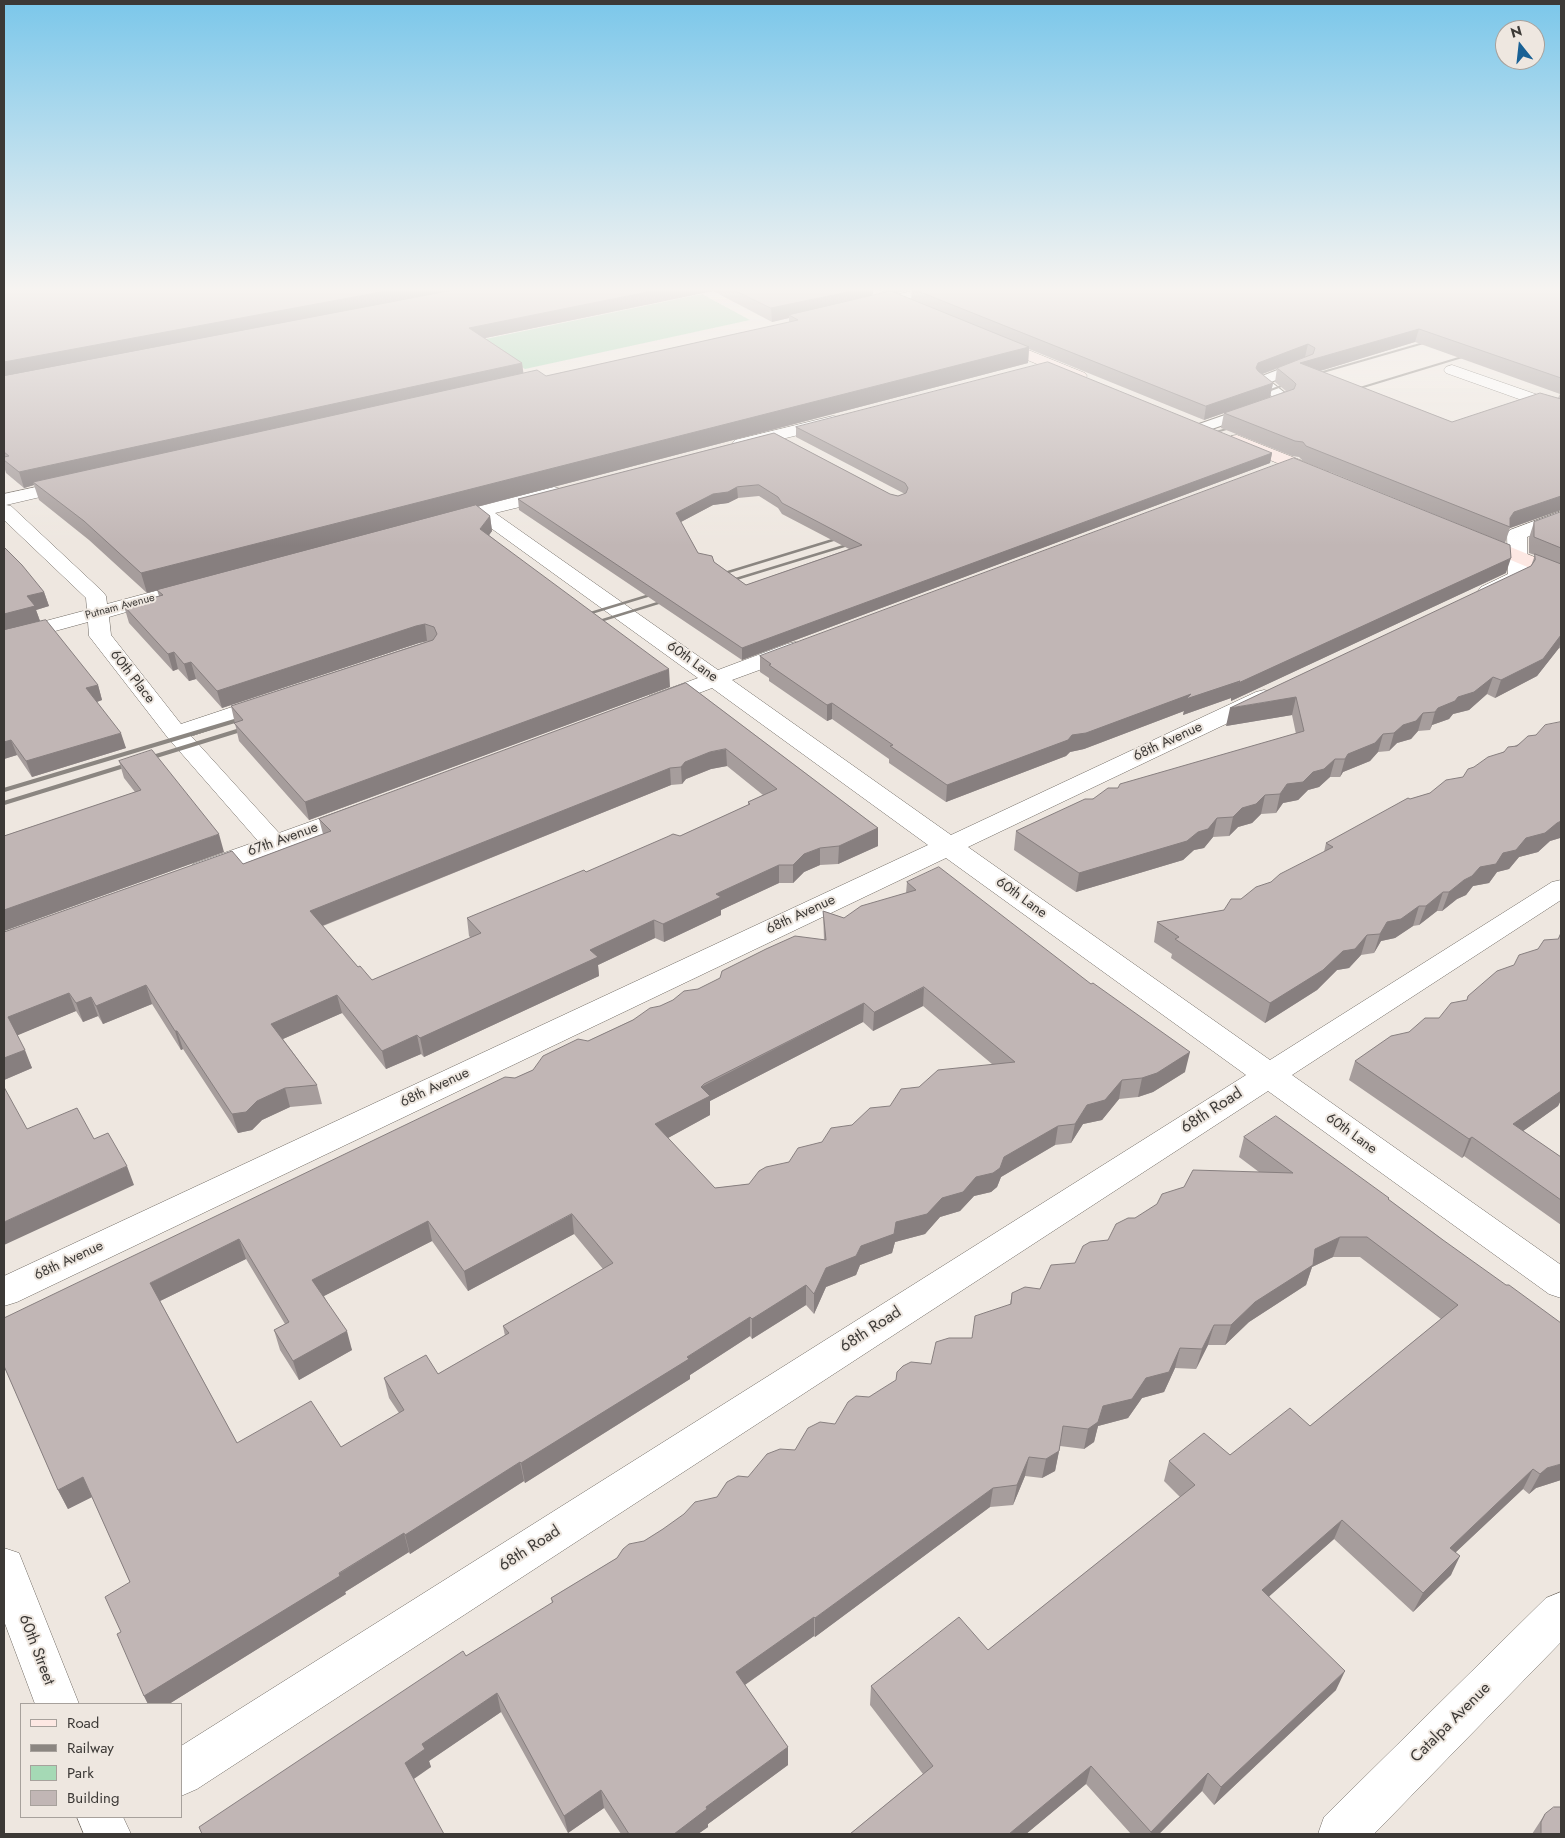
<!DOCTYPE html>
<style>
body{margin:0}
#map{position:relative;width:1565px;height:1838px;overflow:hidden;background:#eee7e0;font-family:Jost,sans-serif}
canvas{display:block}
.frame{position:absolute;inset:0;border:5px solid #3c3936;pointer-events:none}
.legend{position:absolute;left:20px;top:1703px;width:162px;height:115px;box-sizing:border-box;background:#eee7e0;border:1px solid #a7a19c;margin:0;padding:6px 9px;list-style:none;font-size:15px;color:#3c3936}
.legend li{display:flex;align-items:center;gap:10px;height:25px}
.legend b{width:25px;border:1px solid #a7a19c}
.north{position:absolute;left:1495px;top:20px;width:50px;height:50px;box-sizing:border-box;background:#eee7e0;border:1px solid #a7a19c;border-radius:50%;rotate:344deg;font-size:14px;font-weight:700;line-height:20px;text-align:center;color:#3c3936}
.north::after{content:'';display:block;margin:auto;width:18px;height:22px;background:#196195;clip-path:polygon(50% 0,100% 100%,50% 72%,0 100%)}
</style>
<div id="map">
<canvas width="1565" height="1838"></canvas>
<div class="frame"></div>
<ul class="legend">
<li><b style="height:6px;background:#fde8e3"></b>Road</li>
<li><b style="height:6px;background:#8b8681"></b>Railway</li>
<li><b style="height:14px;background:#a5d9b5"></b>Park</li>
<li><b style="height:14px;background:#c1b6b5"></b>Building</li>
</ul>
<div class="north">N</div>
</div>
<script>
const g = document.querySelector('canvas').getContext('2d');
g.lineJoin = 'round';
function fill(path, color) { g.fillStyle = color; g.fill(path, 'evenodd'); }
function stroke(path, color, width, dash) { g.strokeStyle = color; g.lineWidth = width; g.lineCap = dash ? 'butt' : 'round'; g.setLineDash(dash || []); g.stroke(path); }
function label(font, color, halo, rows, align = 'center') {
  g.font = font + ' Jost,sans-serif'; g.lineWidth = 4; g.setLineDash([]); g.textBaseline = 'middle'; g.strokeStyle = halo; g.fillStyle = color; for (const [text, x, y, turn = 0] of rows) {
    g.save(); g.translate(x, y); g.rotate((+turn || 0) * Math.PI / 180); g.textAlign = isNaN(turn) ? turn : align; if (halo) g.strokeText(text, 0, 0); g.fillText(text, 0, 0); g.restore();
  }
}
fill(new Path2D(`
 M702 294 750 320 525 369 481 340Z`), '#a5d9b5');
const service = new Path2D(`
 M1303 360 1309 364 1308 367 1271 382 1289 396 1291 399 1289 402 1209 430 1204 431 1197 427 1199 424 1274 398 1257 384 1255 381 1257 378Z`);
const minor = new Path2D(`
 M919 289H940L938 292 866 311 861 310 859 307 861 304Z
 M1452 365 1561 403V414L1446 373 1444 370 1446 367Z
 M833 416 839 417 841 421 839 425 741 449 735 448 732 444 735 440Z
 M73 479 79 480 82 484 79 488 6 505 11 506 103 592 106 596 107 604 189 582 196 584 199 588 196 592 109 617 111 635 181 724 259 698 267 696 275 698 278 703 275 708 191 736 279 833 357 805 366 808 370 813 366 818 211 876 202 878 193 876 189 870 193 864 258 841 168 738 89 636 88 622 4 645V632L87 610 86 598 4 520V494Z
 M554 487 561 489 563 493 561 497 495 513 718 670 787 644 795 642 803 644 806 649 803 654 732 680 951 835 1256 692 1264 690 1272 692 1275 697 1272 702 968 847 1270 1060 1552 882 1561 880V900L1292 1075 1561 1265V1298L1549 1294 1268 1091 197 1789 181 1796V1746L1246 1075 946 858 17 1302 4 1306V1276L928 845 712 688 665 706 657 708 649 706 646 701 649 696 698 678 477 518 470 520 463 518 461 514 463 510Z
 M1561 511V524L1527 537 1528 577 1525 581C1512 588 1496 599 1481 595L1478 591 1481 587 1508 574 1507 534 1510 530Z
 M4 1548 19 1553 79 1704H35L4 1621Z
 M1561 1592V1642L1374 1834H1318L1324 1817 1546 1598Z
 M77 1817H123L131 1834H84Z`);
const secondary = new Path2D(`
 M858 289H876L917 305 919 308 917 311H907L860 292Z
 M994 336 1085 373 1087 376 1085 379H1073L989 344 986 341 989 338Z
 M1237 435 1328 471 1331 475 1328 479 1322 480 1316 479 1231 444 1228 440 1231 436Z
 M1477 533 1561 568V581L1470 543 1467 539 1470 535Z`);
stroke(service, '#706a63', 2);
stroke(minor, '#706a63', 1);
stroke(secondary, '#706a63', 1);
fill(service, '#fff');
fill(minor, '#fff');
fill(secondary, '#fde8e3');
stroke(new Path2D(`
 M1309 376 1434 340
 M1350 391 1472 354
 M1260 394 1292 382
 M1206 435 1240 425`), '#8b8681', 2);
stroke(new Path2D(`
 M715 576 846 536
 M723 583 857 542
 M581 616 660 592
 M590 624 671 599`), '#8b8681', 2.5);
stroke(new Path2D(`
 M4 790 248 717
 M4 803 250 727`), '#8b8681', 4);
fill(new Path2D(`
 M4 289H873V296L888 292 880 289H1561V510L1510 528 1505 543 1303 461 1299 457 1292 456 1221 428 1224 413 1204 420 1029 349 1028 363 477 507 490 516 492 531 489 535 670 687 309 820 239 741 231 706 428 641 419 643 222 708 196 679 189 681 178 669 173 671 129 623 124 606 159 596 157 590 147 593 89 540 39 500 34 485 24 488 6 473 4 466ZM912 289 911 299 896 293ZM713 291 772 322 789 318V322L546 376 523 373 522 363 485 338ZM1415 342 1560 394 1558 398 1452 422 1320 371ZM1277 368 1275 382 1286 391 1270 397 1273 383 1262 374 1279 368Z
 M796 427 1272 453 1270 463 742 660 519 510 518 499 774 433 890 494 898 496 905 494 796 437ZM759 496 778 508 782 514 849 549 746 585 714 562 698 553 681 522 713 505 728 503 738 498Z
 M1561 512V649L1559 648 1537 676 1495 698 1487 694 1469 710 1453 714 1449 719 1432 725 1430 730 1418 731 1411 739 1397 743 1389 751 1378 752 1370 761 1343 772 1340 777H1330L1319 787 1308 790 1298 800 1283 803 1276 813 1261 814 1252 823 1238 827 1229 836 1213 837 1204 848 1194 850 1183 860 1076 892 1014 850 1016 831 1118 788 1296 734 1292 715 1226 726 1531 566 1535 555 1529 553V538L1534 522Z
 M4 547 44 592 49 606 36 610 40 621 15 627 98 685 102 700 97 702 126 748 32 777 17 755 4 759Z
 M1506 573 1231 701V698L1183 715 1184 711 1084 749 1070 752 1066 756 946 802 889 763V759L832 719 827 721 769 681V678L760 672V656Z
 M686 683 878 828V846L838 864 820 865 804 872 793 883H779L721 910V915L664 942 655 938 598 965 599 976 424 1057 421 1054 386 1069 342 1013 283 1039 317 1085 322 1104 290 1107 262 1120 252 1130 238 1133 183 1049 181 1050 152 1004 103 1024 98 1016 83 1022 76 1011 17 1035 32 1068 4 1080V932L243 864 323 834 319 819ZM727 766 763 795 748 802V805L680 836 467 918 469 936 471 938 372 980 358 967 323 926 671 785 682 784 686 779 711 769Z
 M1561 722V834L1560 838 1550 841 1538 852 1519 857 1509 869 1497 872 1489 883 1473 886 1466 895 1457 899 1442 911H1437L1419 925 1413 926 1395 938 1381 941 1374 953 1361 955 1349 968 1337 970 1317 990 1265 1023 1171 958 1172 954 1154 942 1157 922 1224 910 1324 852 1326 843 1410 799 1430 793 1463 777 1474 767Z
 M119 761 224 852 4 931V836L135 792 124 778Z
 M907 882 1185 1072 1153 1092 1138 1097 1119 1099 1102 1120 1083 1124 1071 1143 1055 1145 1001 1177 997 1187 991 1192 974 1196 960 1211 940 1217 925 1234 895 1242 892 1253 860 1265 856 1275 826 1287 814 1314 806 1305 752 1339 750 1336 690 1375V1379L525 1483 524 1481 410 1554 409 1552 345 1592 346 1594 169 1704H148L144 1696 121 1632 130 1582 92 1497 68 1509 58 1490 4 1366 515 1078 533 1070 588 1041 698 989 824 940 823 911 844 918 906 893ZM923 1006 992 1064 919 1087 890 1106 852 1125 789 1162 749 1184 715 1188 668 1138 710 1115V1101L863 1022 873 1031ZM574 1234 603 1269 503 1326 505 1336 438 1374 384 1378 389 1398 399 1413 341 1447 237 1443 160 1301 246 1259 285 1324 274 1330 280 1350 299 1380 352 1350 324 1296 432 1241 468 1291Z
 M1561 933V1100L1558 1106 1523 1131 1561 1157V1225L1464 1156 1462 1158 1349 1080 1355 1061 1409 1032 1439 1018 1467 1000 1538 949 1558 939Z
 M1244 1137 1389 1198V1200L1443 1240 1561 1480 1536 1488 1529 1494 1523 1489 1456 1552 1451 1575 1413 1612 1334 1539 1269 1596 1336 1690 1214 1805 1202 1791 1159 1834H1131L1086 1784 1026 1834H850L923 1774 870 1705 871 1686 988 1650 1180 1497 1164 1481 1169 1461 1230 1455 1310 1426 1441 1319 1360 1257H1333L1312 1267 1306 1285 1249 1322 1225 1345H1208L1196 1369 1175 1368 1164 1392 1142 1398 1128 1418 1098 1426 1094 1442 1084 1449 1060 1446 1055 1471 1042 1478 1025 1476 1013 1505 990 1507 815 1637 814 1636 745 1685 788 1747V1765L708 1824V1827L698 1834H621L604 1808 568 1833 501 1712 429 1761 431 1767 202 1834 466 1656 552 1603 551 1598 617 1558 644 1541 717 1497 748 1477 795 1450 835 1424 869 1397 931 1364 972 1338 1010 1304 1012 1293 1040 1289 1075 1263 1108 1240 1135 1218 1259 1172 1239 1157Z
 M1545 1814 1561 1834H1532Z`), '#a69d9c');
fill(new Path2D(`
 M397 289H467L4 377V362Z
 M662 289H713V291L471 341 469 328Z
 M862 289H873L872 299 789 315V318L772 322 771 308Z
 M893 289H912L893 294Z
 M1419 329 1415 342 1297 378 1300 363Z
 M1308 344 1305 357 1255 377 1256 368 1258 363Z
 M1029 347 1028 363 147 593 141 573Z
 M522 363 524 377 33 482 34 485 24 488 19 472Z
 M1273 383 1270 397 1204 420 1206 406Z
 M1272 453 1270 463 742 660V648Z
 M737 487 738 498 728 503 713 505 677 524 676 513 713 494Z
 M1561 496V510L1510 528V518L1514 512Z
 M490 516 492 531 482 545 480 529Z
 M1511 558 1506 573 1231 701V698L1183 715 1184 711 1084 749 1070 752 1066 756 946 802 947 785Z
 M44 592 49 606 36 610 40 621 4 631V614L27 596Z
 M425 624 427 641 419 643 222 708 217 691 416 626Z
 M1561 635V641L1559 648 1537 676 1495 698 1501 680Z
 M174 652 178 669 173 671 168 654Z
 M191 662 196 679 189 681 184 664Z
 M669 669 670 687 309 820 305 802Z
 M1493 677 1487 694 1469 710 1453 714 1449 719 1432 725 1430 730 1435 712 1438 708Z
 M98 685 102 700 91 704 86 688Z
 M1296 697 1292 715 1226 726 1230 708Z
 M832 703V719L827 721V705Z
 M1423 713 1418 731 1411 739 1397 743 1389 751 1394 733 1403 725Z
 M121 733 126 748 32 777 26 761Z
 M1383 734 1378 752 1370 761 1343 772 1340 777 1345 759 1348 754Z
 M11 740 17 755 4 759V742Z
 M726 749 727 766 711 769 686 779 682 784 681 767 685 762 710 752Z
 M1335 759 1330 777 1319 787 1308 790 1298 800 1283 803 1276 813 1280 794 1287 784 1313 772Z
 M670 768 671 785 314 929 310 911Z
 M1265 795 1261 814 1252 823 1238 827 1229 836 1233 817 1242 808Z
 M1217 818 1213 837 1204 848 1194 850 1183 860 1076 892 1079 873 1198 832Z
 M1561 821V834L1560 838 1550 841 1538 852 1519 857 1509 869 1497 872 1489 883 1473 886 1466 895 1457 899 1442 911 1449 892 1480 867 1526 838Z
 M878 828V846L838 864 839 846Z
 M219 834 224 852 4 931V910Z
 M820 848V865L804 872 793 883V865L804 854Z
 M779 865V883L721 910V915L664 942 663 924 716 894Z
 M1443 892 1437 911 1419 925 1426 906Z
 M1419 906 1413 926 1395 938 1381 941 1374 953 1380 934 1387 922Z
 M654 920 655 938 598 965 599 976 424 1057 420 1038 590 950Z
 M1367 935 1361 955 1349 968 1337 970 1317 990 1265 1023 1270 1003 1343 951Z
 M146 985 152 1004 103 1024 96 1006Z
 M924 987 923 1006 873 1031 874 1012Z
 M69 993 76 1011 16 1036 8 1017Z
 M337 995 342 1013 276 1042 271 1024Z
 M91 997 98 1016 83 1022 76 1003Z
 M864 1003 863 1022 710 1101V1115L657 1144 655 1124 701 1087Z
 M175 1031H177L183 1049 181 1050Z
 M417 1035 421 1054 386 1069 382 1051Z
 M25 1050 32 1068 4 1080V1058Z
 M1190 1052 1185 1072 1153 1092 1138 1097 1142 1078Z
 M1122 1080 1119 1099 1102 1120 1083 1124 1071 1143 1075 1124 1087 1105Z
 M285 1088 290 1107 262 1120 252 1130 238 1133 232 1114 257 1101Z
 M1561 1091V1100L1558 1106 1505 1144 1513 1124Z
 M1058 1126 1055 1145 1001 1177 997 1187 991 1192 974 1196 960 1211 940 1217 925 1234 895 1242 892 1253 860 1265 856 1275 826 1287 814 1314V1294L826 1268 896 1222 942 1198 976 1177 1004 1157Z
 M1472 1137 1464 1156 1462 1158 1469 1139Z
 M127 1166 134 1185 4 1245V1222Z
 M572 1214 574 1234 468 1291 464 1271Z
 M428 1221 432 1241 318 1299 312 1280Z
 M1340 1237 1333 1257 1312 1267 1306 1285 1249 1322 1225 1345 1231 1325 1255 1302 1315 1249Z
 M239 1239 246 1259 158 1302 150 1283Z
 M806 1285V1305L752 1339V1319Z
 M750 1317V1336L690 1375V1379L525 1483 521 1463Z
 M1214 1325 1208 1345 1196 1369 1202 1349Z
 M347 1331 352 1350 299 1380 293 1361Z
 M1180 1348 1175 1368 1164 1392 1142 1398 1128 1418 1098 1426 1094 1442 1084 1449 1088 1429 1103 1406Z
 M1059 1451 1055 1471 1042 1478 1046 1459Z
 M1029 1457 1025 1476 1013 1505 1017 1485Z
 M520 1462 524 1481 410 1554 405 1535Z
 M1561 1464V1480L1536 1488 1529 1494 1540 1474 1547 1468Z
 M1533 1469 1523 1489 1440 1567 1450 1548Z
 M83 1477 92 1497 68 1509 58 1490Z
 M993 1488 990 1507 815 1637V1618Z
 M1342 1520 1334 1539 1255 1609 1262 1590Z
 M404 1533 409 1552 345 1592 346 1594 169 1704H148L144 1696Z
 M1460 1556 1451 1575 1413 1612 1423 1593Z
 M814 1617V1636L736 1691V1672Z
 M1345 1671 1336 1690 1214 1805 1221 1787Z
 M497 1693 501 1712 429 1761 431 1767 411 1781 405 1763 422 1744Z
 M788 1747V1765L708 1824V1827L698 1834H674L706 1807Z
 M1091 1766 1086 1784 1026 1834H1009Z
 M1208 1773 1202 1791 1159 1834H1150L1151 1832Z
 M601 1790 604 1808 568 1833 564 1816Z`), '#877f7f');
const building = new Path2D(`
 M4 289H397L4 362Z
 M459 289H662L469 328 522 363 19 472 4 460V457L9 456 4 452V376Z
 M732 289H862L771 308Z
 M913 289H1561V378L1419 329 1300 363 1452 422 1540 393 1561 399V496L1514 512 1510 518V527L1306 446 1303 442 1295 441 1224 413 1294 389 1296 384 1293 381 1277 368 1313 354 1315 348 1308 344 1258 363 1256 368 1258 371 1273 383 1206 406Z
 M891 291 1029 347 141 573 84 521 33 482 537 370 546 376 798 320 789 315Z
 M1048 362 1272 453 742 648 518 499 774 433 890 494 898 496 906 493 908 488 905 483 796 427ZM759 485 778 497 782 503 862 545 746 585 714 562 712 556 698 553 676 513 713 494 728 492 737 487Z
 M1294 458 1510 545 1511 558 1234 685 1240 681 1186 699 1191 694 1086 733 1072 735 1068 740 947 785 890 746 893 745 832 703 827 705 769 665 771 664 760 656Z
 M476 505 490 516 480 529 669 669 305 802 234 723 243 720 231 706 433 640 437 634 434 627 425 624 416 626 217 691 191 662 184 664 174 652 168 654 124 606 163 595 157 590Z
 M1561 512V548L1534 537V522Z
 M4 547 22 565 44 592 27 596 35 606 4 614Z
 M1535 554 1561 564V635L1543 659 1501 680 1493 677 1474 692 1458 697 1455 701 1438 708 1435 712 1423 713 1416 721 1403 725 1394 733 1383 734 1375 743 1348 754 1345 759H1335L1324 769 1313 772 1303 782 1287 784 1280 794 1265 795 1256 804 1242 808 1233 817 1217 818 1208 829 1198 832 1187 841 1079 873 1016 831 1085 799H1093L1108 788H1118L1120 784 1304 731 1296 697 1230 708 1531 566 1535 560Z
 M46 620 98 685 86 688 121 733 26 761 11 740 4 742V630Z
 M686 683 878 828 839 846 820 848 804 854 793 865H779L716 894 721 897 663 924 654 920 590 950 598 957 420 1038 417 1035 382 1051 337 995 271 1024 317 1085 285 1088 257 1101 246 1112 232 1114 177 1031H175L146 985 96 1006 91 997 76 1003 69 993 8 1017 25 1050 4 1058V932L232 851 243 864 331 831 319 819ZM726 749 777 789 748 802 750 804 680 836 673 834 669 836 586 872 584 870 467 918 481 933 372 980 360 966 358 967 310 911 670 768 681 767 685 762 710 752Z
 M1561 722V821L1557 823 1545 833 1526 838 1516 850 1503 853 1496 864 1480 867 1472 876 1464 880 1449 892H1443L1426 906H1419L1401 919 1387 922 1380 934 1367 935 1355 949 1343 951 1323 970 1270 1003 1175 939 1179 937 1157 922 1224 910 1231 899H1241L1256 887 1271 882 1280 874 1333 847 1326 843 1408 798 1410 799 1430 793 1446 780 1463 777 1468 769 1474 767 1488 757 1504 752 1508 747 1517 746 1528 736 1536 735 1545 725Z
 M152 750 219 834 4 910V836L141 790 119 761Z
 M939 867 1091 984 1093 983 1190 1052 1157 1073 1142 1078 1122 1080 1105 1100 1087 1105 1075 1124 1058 1126 1004 1157 1000 1168 993 1173 976 1177 963 1192 942 1198 927 1214 896 1222 894 1234 861 1246 856 1256 826 1268 814 1294 806 1285 752 1319 750 1317 687 1357 689 1359 521 1463 520 1462 405 1535 404 1533 339 1573 340 1576 144 1696 117 1634 121 1632 105 1597 130 1582 83 1477 58 1490 4 1366V1318L505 1077 515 1078 533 1070 543 1056 578 1039 588 1041 633 1020 650 1008 660 1006 673 1000 684 991 698 989 720 978 722 971 766 949 795 936 826 940 823 911 844 918 861 906 916 890 907 882ZM924 987 1015 1062 938 1070 919 1087 901 1089 890 1106 870 1108 852 1125 831 1128 822 1142 798 1148 789 1162 766 1167 759 1171 749 1184 715 1188 655 1124 710 1096 701 1087 704 1084 864 1003 874 1012ZM572 1214 613 1263 503 1326 509 1333 438 1374 426 1355 384 1378 404 1410 341 1447 311 1401 237 1443 150 1283 239 1239 289 1322 274 1330 293 1361 347 1331 312 1280 428 1221 464 1271Z
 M1561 933V1091L1513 1124 1561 1157V1200L1472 1137 1469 1139 1355 1061 1391 1036 1409 1032 1425 1018H1439L1451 1003 1467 1000 1468 996 1497 971 1514 965 1519 955 1538 949 1544 940 1558 939Z
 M4 1087 27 1129 77 1108 94 1139 108 1133 127 1166 4 1222Z
 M1276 1116 1389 1198 1388 1199 1443 1240 1506 1285H1509L1561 1323V1464L1547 1468 1540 1474 1533 1469 1450 1548 1460 1556 1423 1593 1342 1520 1262 1590 1345 1671 1221 1787 1208 1773 1151 1832 1091 1766 1009 1834H850L933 1766 871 1686 959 1617 988 1650 1195 1485 1169 1461 1204 1433 1230 1455 1290 1408 1310 1426 1458 1305 1367 1237H1340L1315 1249 1313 1265 1255 1302 1231 1325H1214L1202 1349 1180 1348 1169 1372 1146 1378 1132 1399 1103 1406 1098 1422 1088 1429 1063 1426 1059 1451 1046 1459 1029 1457 1017 1485 993 1488 815 1618 814 1617 736 1672 788 1747 706 1807 707 1809 674 1834H629L601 1790 564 1816 497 1693 422 1744 425 1749 405 1763 444 1834H202L199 1827 463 1651 466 1656 553 1602 551 1598 617 1558 623 1549 629 1544 644 1541 663 1529 684 1514 695 1502 717 1497 727 1482 738 1476 748 1477 767 1454 780 1449 795 1450 808 1428 820 1422 835 1424 848 1402 856 1396 869 1397 880 1390 896 1380 897 1372 903 1366 911 1362 931 1364 936 1342 949 1338H972L975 1316 1011 1304 1012 1293 1025 1287 1040 1289 1051 1265 1075 1263 1083 1246 1090 1242 1108 1240 1116 1224 1128 1218H1135L1157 1204 1162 1194 1184 1187 1193 1170 1293 1173 1244 1137Z
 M1554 1807H1561V1834H1541V1822L1545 1814Z`);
fill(building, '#c1b6b5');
stroke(building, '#877f7f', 1);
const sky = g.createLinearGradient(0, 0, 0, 546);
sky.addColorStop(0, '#7bc7ea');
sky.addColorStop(0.53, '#f7f4f1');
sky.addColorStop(1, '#f7f4f100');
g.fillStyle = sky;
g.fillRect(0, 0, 1565, 546);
label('11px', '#3c3936', '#eee7e0', [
 ["Putnam Avenue",120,607,-15]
]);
label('14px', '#3c3936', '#eee7e0', [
 ["60th Lane",692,662,36],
 ["60th Place",132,677,52],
 ["68th Avenue",1168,742,-25],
 ["67th Avenue",283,840,-20],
 ["60th Lane",1021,898,36],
 ["68th Avenue",801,915,-25],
 ["68th Avenue",435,1088,-25],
 ["60th Lane",1351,1134,36],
 ["68th Avenue",69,1261,-25]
]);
label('16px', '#3c3936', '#eee7e0', [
 ["68th Road",1212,1111,-33],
 ["68th Road",871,1330,-33],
 ["68th Road",530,1549,-33],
 ["60th Street",36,1650,69],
 ["Catalpa Avenue",1451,1723,-45]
]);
</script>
